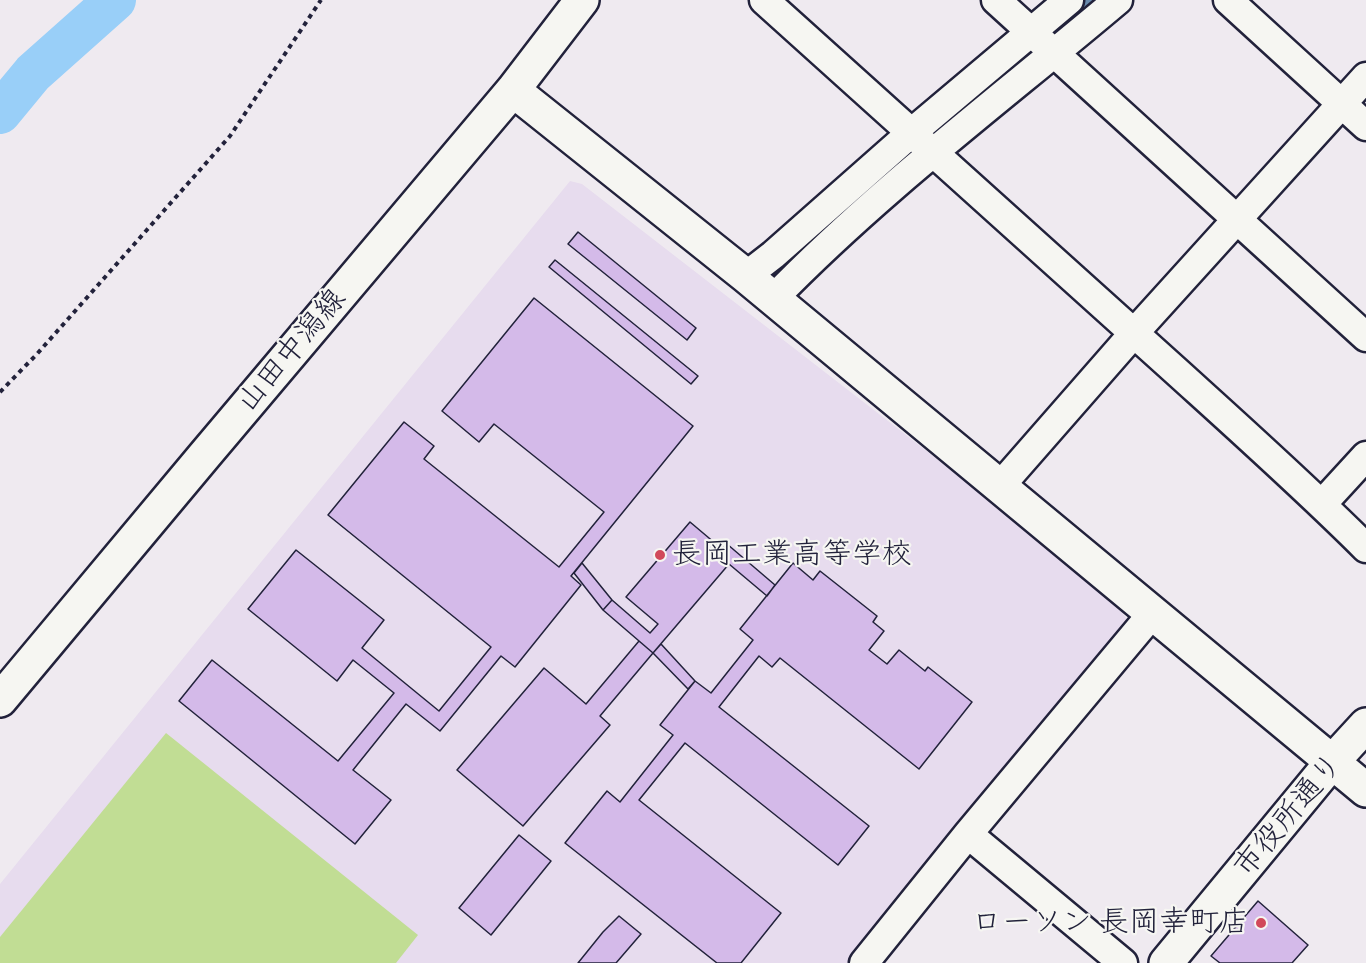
<!DOCTYPE html>
<meta charset="utf-8">
<style>
body{margin:0}
canvas{display:block;background:#efeaf0}
</style>
<canvas width="1366" height="963"></canvas>
<script>
const g = document.querySelector('canvas').getContext('2d');
g.lineJoin = 'round';
function fill(path, color) { g.fillStyle = color; g.fill(path, 'evenodd'); }
function stroke(path, color, width, dash) { g.strokeStyle = color; g.lineWidth = width; g.lineCap = dash ? 'butt' : 'round'; g.setLineDash(dash || []); g.stroke(path); }
function label(font, color, halo, rows, align = 'center') {
  g.font = font + ' Caveat,"Klee One",sans-serif'; g.lineWidth = 4.5; g.setLineDash([]); g.textBaseline = 'middle'; g.strokeStyle = halo; g.fillStyle = color; for (const [text, x, y, turn = 0] of rows) {
    g.save(); g.translate(x, y); g.rotate((+turn || 0) * Math.PI / 180); g.textAlign = isNaN(turn) ? turn : align; if (halo) g.strokeText(text, 0, 0); g.fillText(text, 0, 0); g.restore();
  }
}
fill(new Path2D(`
 M570 181 582 184 990 500 1120 610 1129 622 847 963H0V884Z`), '#e7dcee');
fill(new Path2D(`
 M166 733 418 935 396 963H0V937Z`), '#c1dd94');
stroke(new Path2D(`
 M1074 14 1090 0`), '#698aac', 7);
stroke(new Path2D(`
 M0 113 33 73 115 0`), '#99cff8', 42);
const building = new Path2D(`
 M578 232 696 328 687 340 568 244Z
 M555 260 698 376 691 384 549 267Z
 M534 298 693 426 571 576 581 585 515 667 501 656 440 731 406 704 353 770 391 800 355 844 179 701 212 660 338 761 394 693 353 660 337 681 248 609 296 550 384 620 362 648 439 711 491 647 328 515 404 422 434 446 424 459 559 567 604 512 494 424 479 442 442 411Z
 M690 522 722 549 727 544 775 585 767 596 729 564 653 653 603 610 612 600 650 633 658 624 626 597Z
 M582 563 612 600 603 610 574 573Z
 M793 563 813 580 820 571 877 616 873 622 884 631 869 650 887 664 899 650 925 671 928 667 972 702 919 769 780 658 772 667 759 656 719 707 869 826 838 865 685 743 639 800 781 913 741 963H717L565 843 607 791 620 802 673 735 660 725 695 681 711 693 753 640 740 629Z
 M639 641 653 653 600 716 610 725 523 826 457 770 544 668 586 704Z
 M661 644 695 681 688 689 653 653Z
 M519 835 551 861 491 935 459 908Z
 M1258 901 1308 945 1292 963H1220L1211 956Z
 M619 916 641 934 616 963H578L603 932Z`);
fill(building, '#d4bae9');
stroke(building, '#22223b', 1.5);
const street = new Path2D(`
 M764 0C901 125 1040 247 1176 371 1240 429 1305 487 1366 548
 M996 0 1366 337
 M1228 0 1366 126
 M746 276 773 255 910 134 1069 0
 M773 299C880 189 1002 98 1118 0
 M1001 485 1134 333 1366 77
 M1322 504 1366 456
 M968 834 1123 963
 M864 963 968 834 1152 614`);
const secondary = new Path2D(`
 M513 90 746 276 1366 790
 M0 700 204 456 513 90 582 0
 M1166 963 1332 762 1366 725`);
stroke(street, '#22223b', 33);
stroke(secondary, '#22223b', 38);
stroke(new Path2D(`
 M0 392 37 354 230 136 321 0`), '#22223b', 4, [4.5, 4.5]);
stroke(street, '#f6f6f2', 28);
stroke(secondary, '#f6f6f2', 33);
for (const [x, y, r, color] of [
 [660,555,6,"#d1495b"],
 [1261,923,6,"#d1495b"]
]) { const dot = new Path2D(); dot.arc(x, y, r, 0, 2 * Math.PI); g.fillStyle = color; g.fill(dot); stroke(dot, '#f6f6f2', 2); }
label('30px', '#22223b', '#f6f6f2', [
 ["山田中潟線",292,351,-50],
 ["市役所通り",1289,816,-50]
]);
label('30px', '#22223b', '#f6f6f2', [
 ["長岡工業高等学校",672,555],
 ["ローソン 長岡幸町店",1249,923,"right"]
], 'left');
</script>
